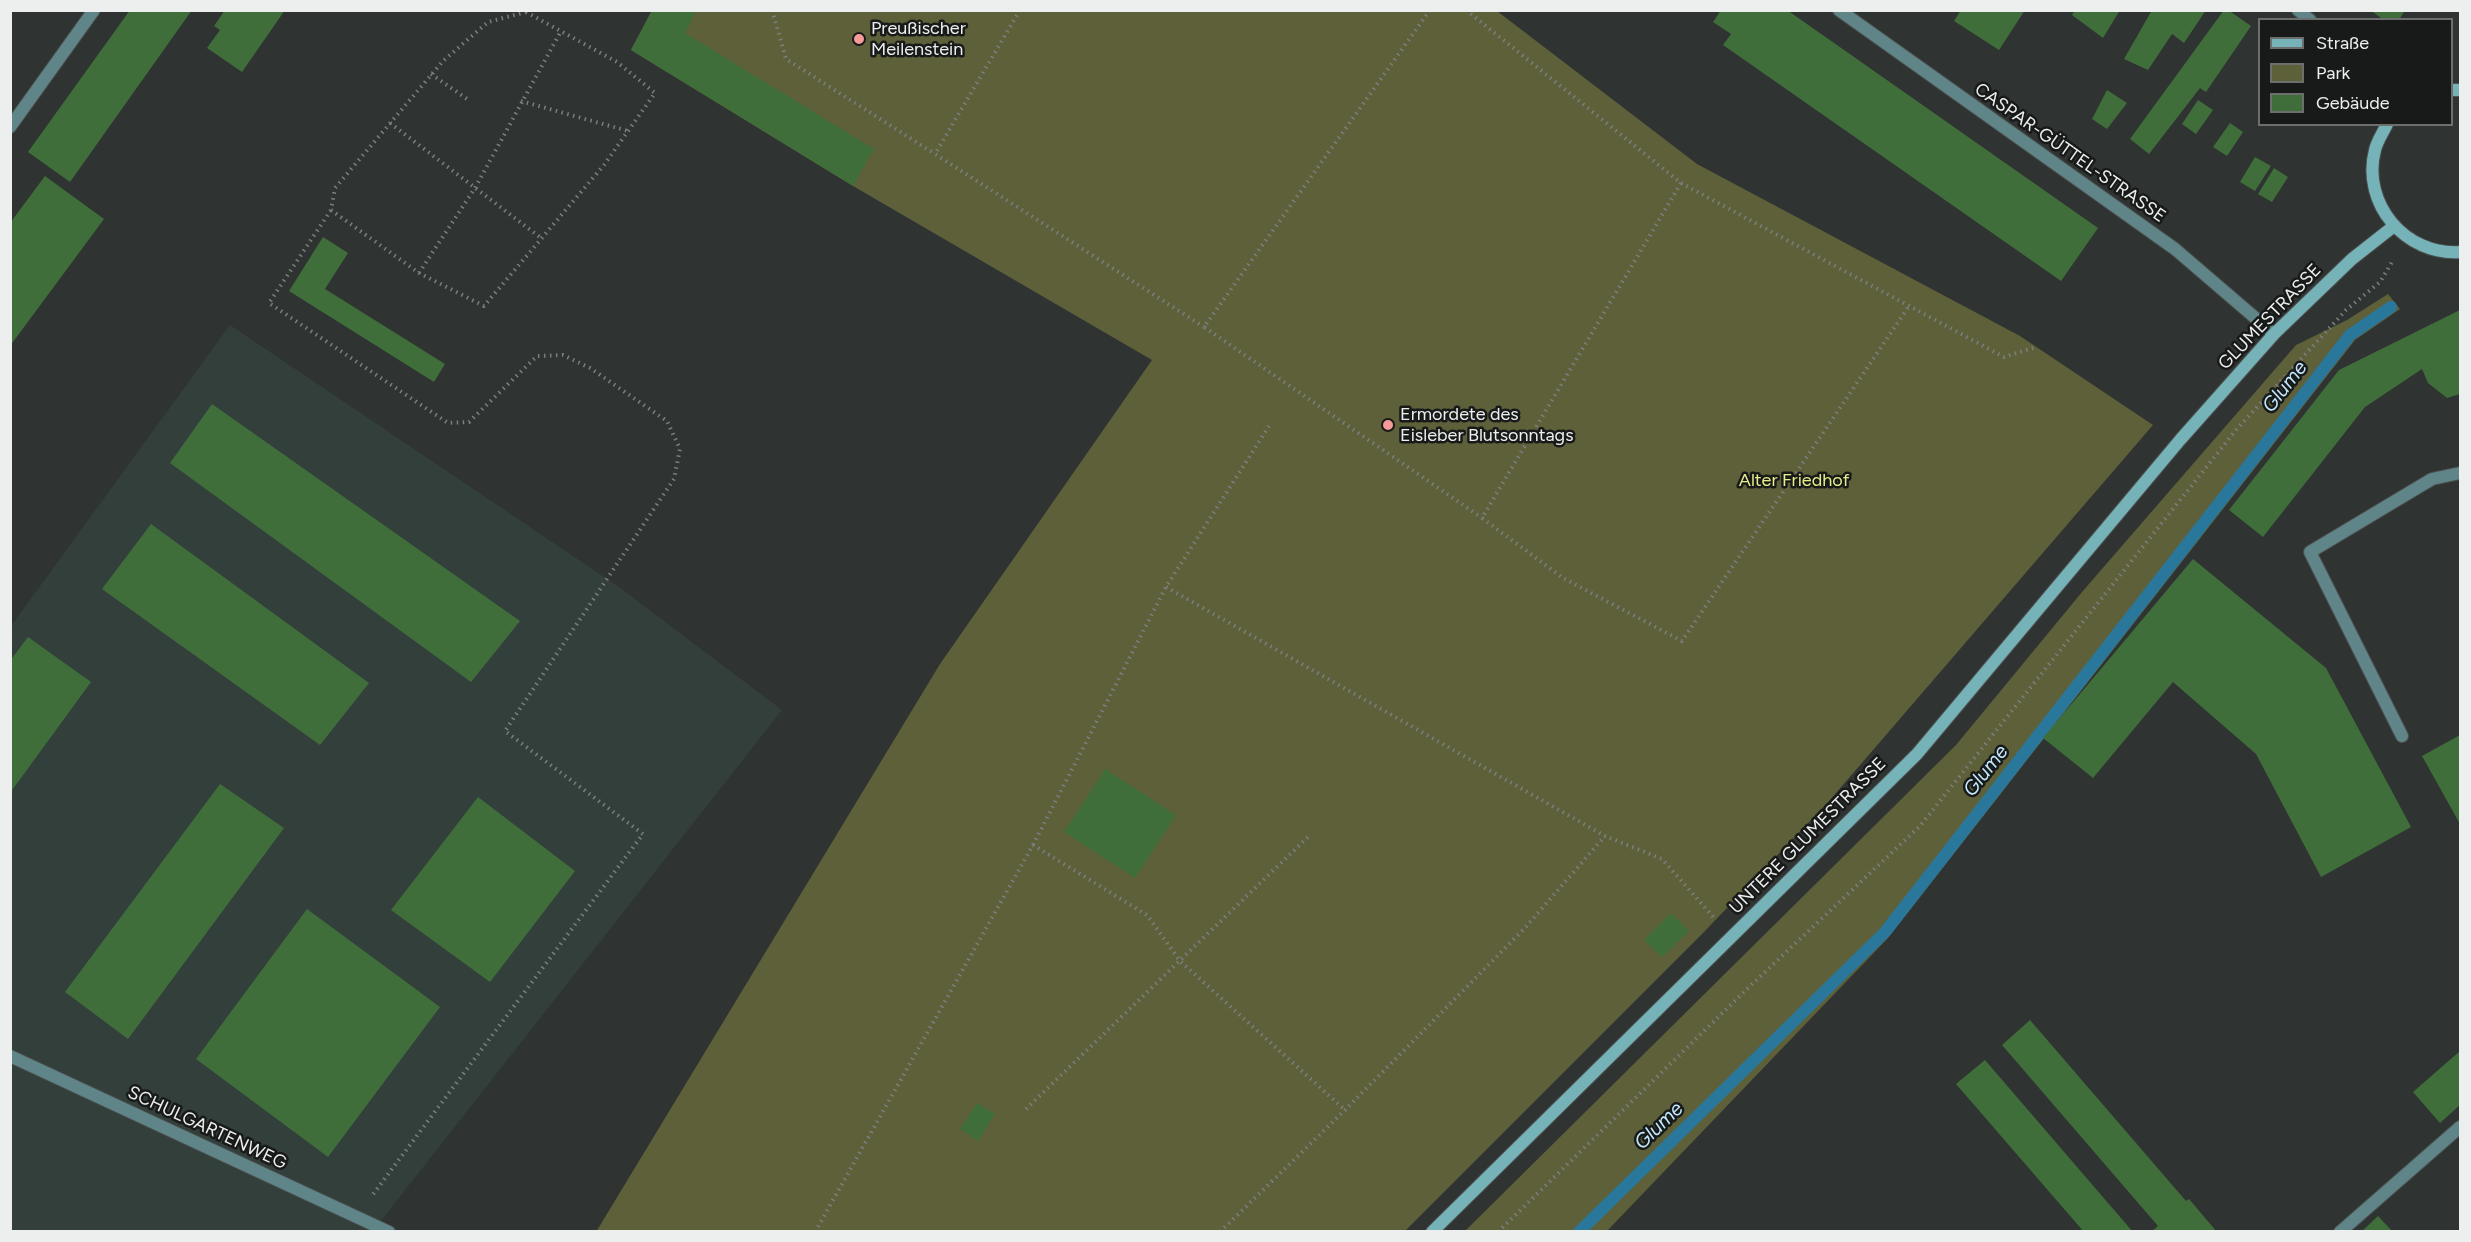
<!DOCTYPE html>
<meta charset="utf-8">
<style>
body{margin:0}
#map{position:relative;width:2471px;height:1242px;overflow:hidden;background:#2f3332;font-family:Figtree,sans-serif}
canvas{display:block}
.frame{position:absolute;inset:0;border:12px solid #ecefee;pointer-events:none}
.legend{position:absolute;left:2258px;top:18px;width:195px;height:108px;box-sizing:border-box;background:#181a1a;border:2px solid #6d6f6f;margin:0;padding:8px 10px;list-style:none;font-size:18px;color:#ecefee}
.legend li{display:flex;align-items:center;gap:12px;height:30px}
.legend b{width:30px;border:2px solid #6d6f6f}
</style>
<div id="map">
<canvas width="2471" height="1242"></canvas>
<div class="frame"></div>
<ul class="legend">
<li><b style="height:8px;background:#76b3b8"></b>Straße</li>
<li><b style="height:16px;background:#5e603a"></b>Park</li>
<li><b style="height:16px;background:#406e3b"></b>Gebäude</li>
</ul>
</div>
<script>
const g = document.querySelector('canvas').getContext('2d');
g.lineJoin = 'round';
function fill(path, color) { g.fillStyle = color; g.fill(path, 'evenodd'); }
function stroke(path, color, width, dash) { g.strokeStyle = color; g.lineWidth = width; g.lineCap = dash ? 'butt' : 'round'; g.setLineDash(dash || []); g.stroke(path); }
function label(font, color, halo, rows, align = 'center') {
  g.font = font + ' Figtree,sans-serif'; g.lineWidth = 5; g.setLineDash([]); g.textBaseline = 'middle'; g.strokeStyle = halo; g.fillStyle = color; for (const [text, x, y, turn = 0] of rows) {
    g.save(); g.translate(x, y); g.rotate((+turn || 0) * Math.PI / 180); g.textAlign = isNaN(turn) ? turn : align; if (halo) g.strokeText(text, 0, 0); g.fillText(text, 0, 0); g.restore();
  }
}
fill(new Path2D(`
 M230 325 619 587 782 710 373 1231 11 1232V626Z`), '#333f3b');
fill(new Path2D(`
 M652 11H1497L1697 164 2020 336 2153 425 1830 800 1705 931 1405 1231 596 1232 940 664 1152 360 853 186 631 50Z
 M2388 294 2400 309 2355 340 1888 938 1607 1231 1464 1232 1956 745 2082 592 2296 345 2347 320Z`), '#5e603a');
stroke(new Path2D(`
 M1579 1232 1885 932 2350 335 2391 307`), '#2a779c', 12);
fill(new Path2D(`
 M130 10H192L70 182 28 152Z
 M225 10H285L242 72 207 48 220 30 214 26Z
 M652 10H697L685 33 874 149 853 186 631 50Z
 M1721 10H1787L2098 228 2061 281 1723 45 1731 34 1713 22Z
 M1961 10H2025L1999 50 1954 21Z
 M2075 10H2120L2103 38 2072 15Z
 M2152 10H2206L2184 43 2172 34 2148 70 2124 59Z
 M2224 10H2228L2251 26 2206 92 2200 88 2149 154 2130 139Z
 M2370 10H2405L2399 20H2384Z
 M2107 90 2127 103 2107 129 2092 119Z
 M2198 100 2213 110 2196 134 2182 124Z
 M2230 123 2243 132 2227 156 2213 147Z
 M2255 157 2271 166 2255 191 2240 182Z
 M2274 168 2288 177 2272 202 2258 194Z
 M45 176 104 219 10 346V223Z
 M323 237 348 253 325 289 445 364 434 382 289 291Z
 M2460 310V394L2447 398 2428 383 2422 369 2365 407 2263 537 2229 510 2339 370Z
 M212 404 520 621 471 682 170 463Z
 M151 524 369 683 320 745 102 589Z
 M2193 559 2326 668 2411 827 2321 877 2256 754 2173 682 2093 778 2043 738Z
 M28 637 91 682 10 793V661Z
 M2460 735V824L2422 756Z
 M1105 769 1176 815 1135 878 1064 832Z
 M220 784 284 828 128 1039 65 992Z
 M478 797 575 871 490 982 391 910Z
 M307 909 440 1007 328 1157 196 1059Z
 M1671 913 1689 931 1662 957 1644 940Z
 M2030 1020 2186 1201 2189 1199 2217 1232H2151L2158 1226 2002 1045Z
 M2460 1051V1105L2440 1123 2413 1092Z
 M1985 1060 2133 1232H2084L1956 1084Z
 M977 1103 995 1114 978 1141 960 1129Z
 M2378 1216 2393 1232H2361Z`), '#406e3b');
const lane = new Path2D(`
 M2402 736 2310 552 2432 479 2460 473
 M2340 1232 2460 1127`);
const street = new Path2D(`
 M1839 10 2175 249 2274 334
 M2298 10 2310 20
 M10 127 94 10
 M10 1056 389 1232`);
const secondary = new Path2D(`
 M2452 90H2460
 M2387 124C2383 133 2377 141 2375 150 2361 204 2406 256 2460 252
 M1432 1232 1917 754 2180 440 2274 334 2352 259 2394 226`);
stroke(lane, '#4d5150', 14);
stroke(street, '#4d5150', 14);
stroke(secondary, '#4d5150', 14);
stroke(new Path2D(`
 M772 10 786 59 935 154
 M1020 10 935 154 1204 327
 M1430 10 1204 327 1482 518
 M1466 10 1681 183 2004 357 2036 347
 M526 12 617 62 655 93 604 165 484 306 419 273 331 210 335 188 443 61 488 22Z
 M431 74 470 101
 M521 101 628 131
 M390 123 541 238
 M1681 183 1482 518 1563 578 1682 641 1909 306
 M331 210 269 303 448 423 469 422 537 356 563 355 590 368 667 421 680 449 674 479 505 731 643 834 371 1197
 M419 273 475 188 561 31
 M1166 587 1605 836 1662 859 1714 918
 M1033 845 1166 587 1269 426
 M1026 1109 1311 834
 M815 1232 1033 845 1147 915 1180 961 1345 1110
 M1220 1232 1345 1110 1524 929 1605 836
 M1498 1232 1747 989 1920 826 2236 430 2346 310 2380 282 2392 262`), '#7b7f7e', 4, [1.5, 4.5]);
stroke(lane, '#5f8588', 12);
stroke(street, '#5f8588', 12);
stroke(secondary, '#76b3b8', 12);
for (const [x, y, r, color] of [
 [859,39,6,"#f59b9a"],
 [1388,425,6,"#f59b9a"]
]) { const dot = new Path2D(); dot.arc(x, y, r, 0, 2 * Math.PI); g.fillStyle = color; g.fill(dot); stroke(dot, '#181a1a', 2); }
label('18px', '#ecefee', '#181a1a', [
 ["Preußischer",871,29],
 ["Meilenstein",871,50],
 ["Ermordete des",1400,415],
 ["Eisleber Blutsonntags",1400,436]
], 'left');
label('18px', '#ecefee', '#181a1a', [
 ["CASPAR-GÜTTEL-STRASSE",2070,153,35],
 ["GLUMESTRASSE",2270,317,-46],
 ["UNTERE GLUMESTRASSE",1808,836,-45],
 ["SCHULGARTENWEG",207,1128,25]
]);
label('18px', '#e7ed89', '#181a1a', [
 ["Alter Friedhof",1794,481]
]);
label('italic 20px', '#c3e9ff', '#181a1a', [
 ["Glume",2285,387,-52],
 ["Glume",1986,771,-52],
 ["Glume",1659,1126,-44]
]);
</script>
